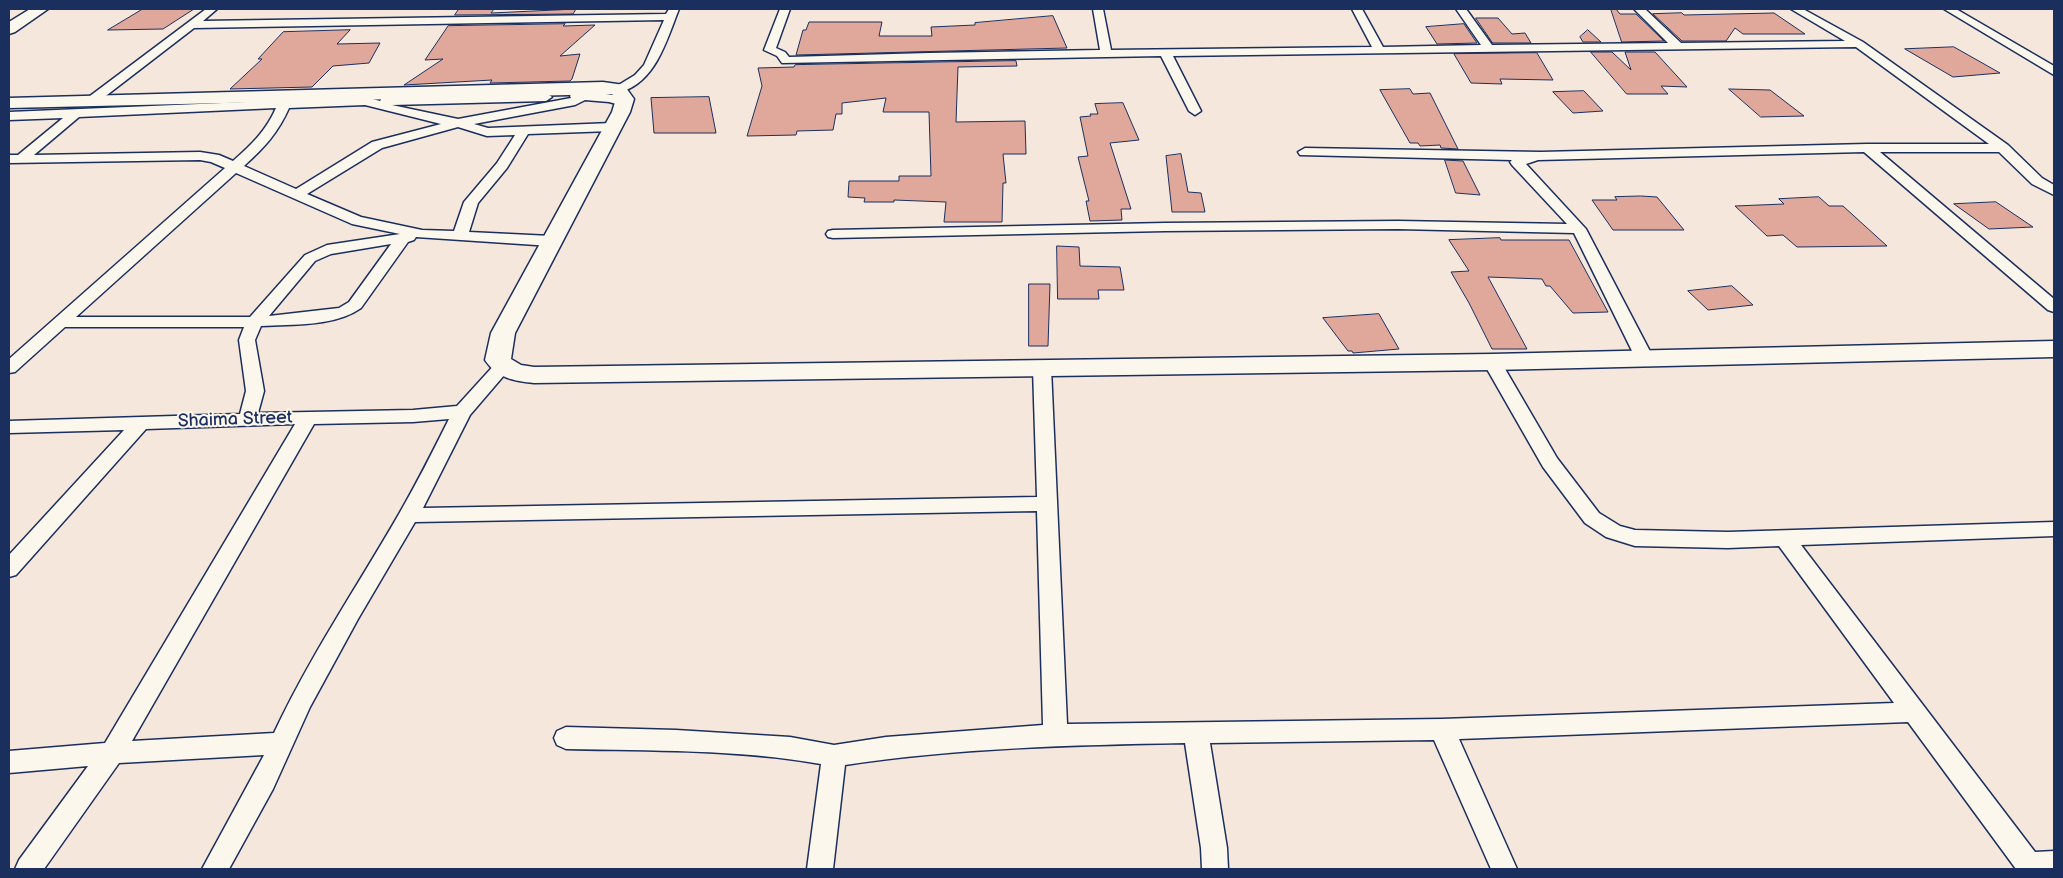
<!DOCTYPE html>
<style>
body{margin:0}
#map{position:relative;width:2063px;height:878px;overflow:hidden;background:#f6e7dc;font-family:"Balsamiq Sans",sans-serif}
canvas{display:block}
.frame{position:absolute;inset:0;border:10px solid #1b2f5e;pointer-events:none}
</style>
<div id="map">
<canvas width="2063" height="878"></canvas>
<div class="frame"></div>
</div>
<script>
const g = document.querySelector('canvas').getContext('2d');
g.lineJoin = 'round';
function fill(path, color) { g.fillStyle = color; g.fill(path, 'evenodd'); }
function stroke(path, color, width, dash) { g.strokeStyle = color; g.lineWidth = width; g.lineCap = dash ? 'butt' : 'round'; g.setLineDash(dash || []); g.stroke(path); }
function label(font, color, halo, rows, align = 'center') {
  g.font = font + ' "Balsamiq Sans",sans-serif'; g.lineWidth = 4; g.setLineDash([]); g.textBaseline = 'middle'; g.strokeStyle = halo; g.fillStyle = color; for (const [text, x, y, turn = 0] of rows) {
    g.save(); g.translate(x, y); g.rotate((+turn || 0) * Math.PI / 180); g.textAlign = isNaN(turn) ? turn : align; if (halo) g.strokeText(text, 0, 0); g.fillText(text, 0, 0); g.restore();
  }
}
const building = new Path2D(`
 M143 9H194L163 29 108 30Z
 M459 9H494L491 13 576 9 573 14 455 15Z
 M1611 9H1616L1620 14H1636L1664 41 1622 42Z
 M1682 13 1684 15 1774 13 1805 34H1743L1735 28 1726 41H1682L1653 14Z
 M1053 16 1067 48 796 55 803 30H806L809 22H882L879 36H932L931 27 975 25V23Z
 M1476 18H1498L1512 34 1525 33 1531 43H1493Z
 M565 24 563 26 595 25 560 56 580 54 572 79 570 81 490 83 492 80 404 85 443 59 425 60 448 26Z
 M1464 24 1477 43 1437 44 1426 27Z
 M350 30 337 44 380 43 369 63 333 66 312 87 230 89 262 59H258L283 32Z
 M1588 30 1601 42H1583L1580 37Z
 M1954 47 2000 73 1953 77 1905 49Z
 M1591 52H1612L1631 70 1625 52H1655L1687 87 1661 86 1668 94H1627Z
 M1537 53 1553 80 1500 79 1502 84 1471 83 1454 54Z
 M1016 61 1017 66 958 67 956 122 1025 121 1026 154H1003L1006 183H1003L1002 222H944L946 202 894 200V202H864L865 198 848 197 849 181H899V176H931L929 112H883L886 98 842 103V114H836L833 130 797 131 796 135 747 136 762 86 758 68 794 67 795 65Z
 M1410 89 1413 94 1430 93 1458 149 1441 148 1440 145 1420 146 1418 143H1410L1380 90Z
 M1729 89 1770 90 1804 116 1761 117Z
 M1584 91 1603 111 1573 113 1553 92Z
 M709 97 716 133H654L651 98Z
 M1123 103 1139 140 1110 143 1131 209H1121L1122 220 1090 221 1086 201H1089L1078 157 1088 156 1080 117 1091 116 1090 114H1098L1095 104Z
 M1181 154 1188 192 1201 193 1205 212H1172L1166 156Z
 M1445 160 1463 161 1480 195 1456 193Z
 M1641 196 1657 197 1684 230H1613L1592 200H1617L1615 197Z
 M1819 197 1829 206H1843L1887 246 1797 247 1783 235 1767 236 1735 206 1784 204 1779 199Z
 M1996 202 2033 227 1989 229 1954 204Z
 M1500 238 1501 240H1569L1608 312 1573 313 1550 286H1546L1542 279 1488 277 1527 349H1492L1469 303 1451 272 1469 271 1449 240Z
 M1057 246 1079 247 1080 266 1120 267 1124 290H1098L1099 299H1058Z
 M1029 284H1050L1048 346H1029Z
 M1732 286 1753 305 1708 310 1688 291Z
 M1379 314 1399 349 1353 353 1352 351H1348L1323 318Z`);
fill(building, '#e0a79b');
stroke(building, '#1b2f5e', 1);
const street = new Path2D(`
 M206 9H217L203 21 666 14 669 9H679C666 41 656 83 618 93L612 89 635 75 644 65 664 20 194 28 94 105H86L84 102 86 99Z
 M780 9H790L776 48 785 52 789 57 929 53 1100 50 1093 9H1103L1111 50 1372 47 1352 9H1362L1383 47 1481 45 1456 9H1466L1492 45 1668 43 1634 9H1645L1681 43 1845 41 1791 9H1803L1863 42 2008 145 2042 178 2054 185V195L2032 184 1999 152H1880L2054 299V312L2048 310 1864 152 1538 160 1526 164 1586 229 1654 359 1651 363 1645 364 1639 363 1636 359 1574 233 1398 229 1165 231 833 238 828 237 826 234 828 231 833 230 1165 223 1398 221 1567 224 1512 165 1510 162 1512 160 1300 155 1298 152 1305 148 1541 152 1867 144H1989L1856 47 1173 56 1201 111 1195 115 1189 111 1161 56 782 63 777 56 764 50Z
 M1944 9H1956L2054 66V75Z
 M592 83 598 87 593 93C605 94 622 94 630 102L624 106 609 102 585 100 575 105 474 124 488 128 612 123 618 127 612 131 528 134 507 168 478 203 469 232 551 236 556 238 559 241 556 244 551 246 416 237 414 240 408 242 361 308C334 327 293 324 261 326L255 340 264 391 258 413 413 410 457 406 497 362 503 361 509 362 512 366 470 415 423 508 1037 497 1033 368 1036 364 1042 363 1048 364 1051 368 1067 724 1442 719 1894 703 1779 546 1728 548 1635 546 1606 537 1585 523 1543 467 1483 362 1486 358 1492 357 1498 358 1501 362 1557 458 1599 513 1620 526 1635 530 1728 532 2054 522V536L1801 545 2035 852 2054 851V869H2016L1908 722 1459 739 1517 869H1491L1434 740 1210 743 1227 848 1228 869H1202L1201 848 1185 743C1072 745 958 748 845 765L833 869H807L821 764C737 749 650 751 566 749L557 745 554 738 557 731 566 727 676 730 790 737 834 745 886 737 1043 725 1037 511 415 522 358 619 310 707 273 789 229 869H202L264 755 119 763 44 869H15L19 860 88 766 9 773V751L105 743 295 424 146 429 16 575 9 577V555L124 430 9 433V421L240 414 246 391 239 340 244 327H65L15 372 9 373V359L225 168 211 162 200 160 9 163V155H18L63 118 9 120V112L365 97 380 101 382 98 386 97 546 93 552 97 546 101 392 105 458 119 571 98 570 96 572 93H580L588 84ZM365 105 441 124 372 142 296 189 244 166C264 148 278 133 289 108ZM276 108C266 131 251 145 233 161L219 155 200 152 34 155 79 117ZM458 127 487 136 515 135 497 163 464 202 454 231 422 230 361 217 307 194 382 148ZM236 173 352 224 400 234 327 245 305 255 250 317H76ZM391 244 349 302 339 308 269 316 315 261 331 254ZM449 419C433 451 417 483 399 514 357 587 310 656 274 733L132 741 314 424 413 422Z`);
const secondary = new Path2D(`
 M30 9H48L15 32 9 34V22Z
 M603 82 624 85 634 99 630 112 515 333 511 359 521 365 534 367 1492 354 2054 341V357L1492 370 534 383C514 381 497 378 485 360L491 333 612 112 616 99 612 94 9 108V98Z`);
stroke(street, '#1b2f5e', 3);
stroke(secondary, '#1b2f5e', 3);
fill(street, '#fbf7ec');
fill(secondary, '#fbf7ec');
label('18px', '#1b2f5e', '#fbf7ec', [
 ["Shaima Street",235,420,-2]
]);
</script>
